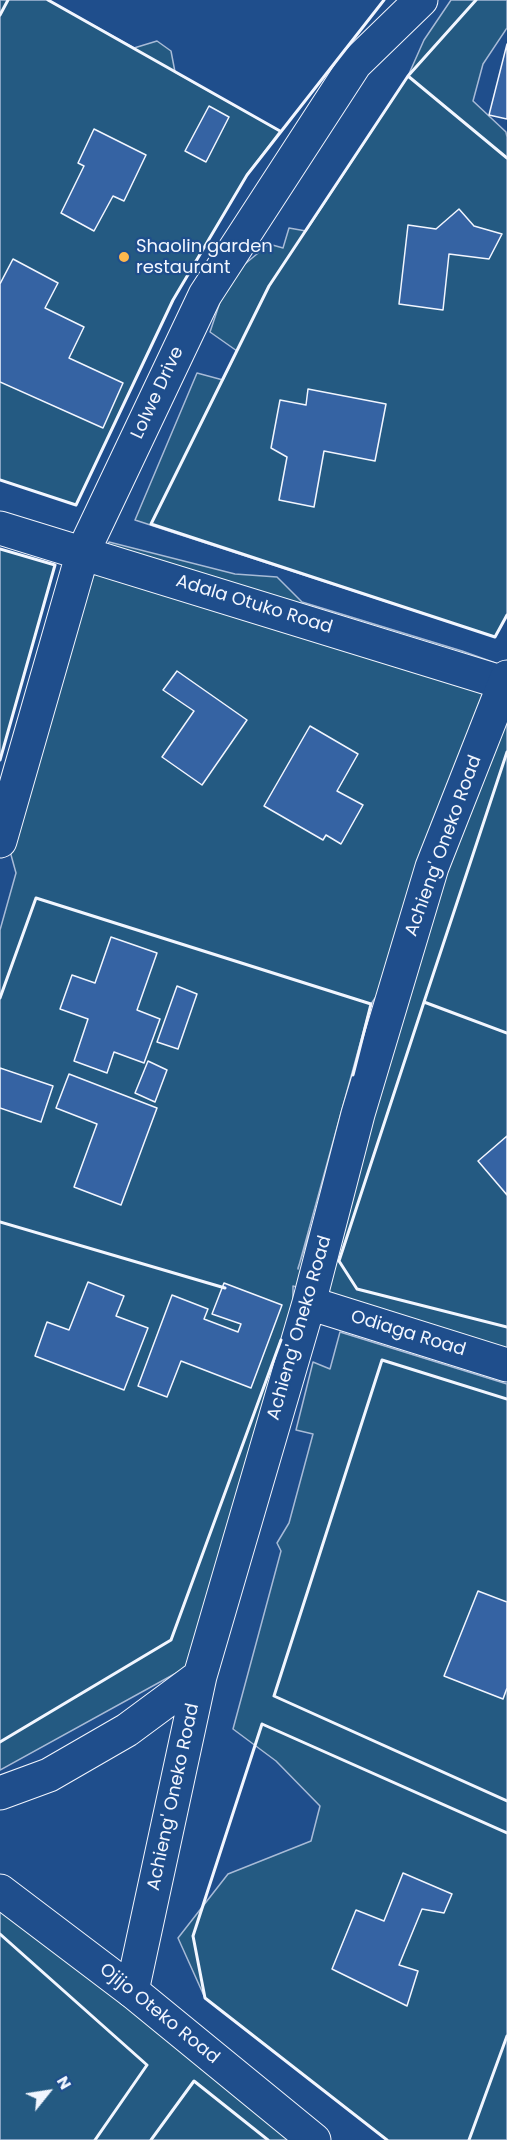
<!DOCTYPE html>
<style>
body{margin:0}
#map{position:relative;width:507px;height:2140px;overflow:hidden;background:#1f4e8c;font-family:Poppins,sans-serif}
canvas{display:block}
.north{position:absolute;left:18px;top:2062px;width:60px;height:60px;-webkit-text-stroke:4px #1f4e8c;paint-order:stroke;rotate:60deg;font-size:16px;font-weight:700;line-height:24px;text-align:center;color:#f2f6ff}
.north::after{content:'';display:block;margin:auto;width:21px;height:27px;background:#f2f6ff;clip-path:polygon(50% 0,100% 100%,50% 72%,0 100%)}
</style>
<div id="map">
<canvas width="507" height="2140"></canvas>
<div class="north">N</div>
</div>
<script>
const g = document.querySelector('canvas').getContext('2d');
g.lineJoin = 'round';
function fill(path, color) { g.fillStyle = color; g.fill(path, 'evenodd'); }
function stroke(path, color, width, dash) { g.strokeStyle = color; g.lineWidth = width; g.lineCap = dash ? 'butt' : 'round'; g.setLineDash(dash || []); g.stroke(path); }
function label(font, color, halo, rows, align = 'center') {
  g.font = font + ' Poppins,sans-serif'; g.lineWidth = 4.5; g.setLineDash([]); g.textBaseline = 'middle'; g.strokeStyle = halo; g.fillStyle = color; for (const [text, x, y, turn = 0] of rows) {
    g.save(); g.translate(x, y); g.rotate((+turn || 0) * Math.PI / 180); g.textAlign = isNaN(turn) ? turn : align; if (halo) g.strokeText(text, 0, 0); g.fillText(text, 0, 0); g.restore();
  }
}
const green = new Path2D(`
 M0 0H48L134 48 157 41 171 51 175 72 280 131 247 175 173 300 76 505 0 480Z
 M451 0H507V28L483 64 473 101 506 132 507 137V615L495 637 135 520 197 373 223 380 237 351 210 332 228 278 269 244 283 248 289 228 306 231 408 76 424 40Z
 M109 542 235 574 277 577 302 602 462 651 507 667V1349L293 1286V1308L189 1666 0 1770V930L16 873 8 844 94 573ZM491 686 298 1268V1269L371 1004 384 985Z
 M0 549 55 565 0 760Z
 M340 1332 507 1384V2140H387L205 1998 178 1938 228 1874 311 1841 320 1806 276 1761 233 1729 281 1551 277 1543 289 1523 313 1434 296 1430 313 1362 330 1369Z
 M0 1908 299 2140H0Z`);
fill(green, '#245a82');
stroke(green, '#a8bbd7', 1.5);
const building = new Path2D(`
 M507 44V119L489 115Z
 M209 106 229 117 206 162 185 151Z
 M94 129 146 155 124 201 113 196 94 231 61 213 84 166 78 163Z
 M459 209 474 226 502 234 489 259 449 254 443 310 399 304 408 225 436 229Z
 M13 259 58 283 45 308 84 327 69 358 123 383 103 428 0 382V284Z
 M308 389 386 404 375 461 324 451 314 507 279 500 287 457 271 448 280 400 306 405Z
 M177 671 247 720 202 785 162 757 194 711 163 690Z
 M310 726 358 754 337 791 363 805 341 844 326 835 323 840 264 806Z
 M111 937 157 953 137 1010 160 1019 144 1063 114 1052 107 1073 74 1061 88 1019 60 1009 72 975 95 983Z
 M177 986 197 994 178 1049 157 1042Z
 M148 1061 167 1070 155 1102 135 1093Z
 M0 1068 53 1086 41 1122 0 1108Z
 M69 1074 157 1108 121 1205 74 1187 97 1124 56 1108Z
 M507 1136V1195L478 1161Z
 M88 1282 124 1296 116 1316 148 1328 124 1390 35 1356 47 1322 69 1330Z
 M224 1283 282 1305 251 1388 181 1361 167 1397 138 1386 172 1295 208 1309 204 1319 238 1332 241 1324 212 1314Z
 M478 1591 507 1602V1688L503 1699 444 1676Z
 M403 1873 452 1894 444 1913 422 1909 399 1965 418 1971 407 2006 332 1969 356 1910 384 1921Z`);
fill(building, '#3563a3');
stroke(building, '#f2f6ff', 1.5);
const minor = new Path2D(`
 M0 528 507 684
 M0 841 83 552 205 295 355 64 421 0
 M132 1991 314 2140`);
const major = new Path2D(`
 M309 1303 507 1365
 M0 1793 49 1775 127 1730 200 1676
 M0 1891 132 1991 200 1676 309 1303 358 1114 432 867 507 677`);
stroke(minor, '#f2f6ff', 35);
stroke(major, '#f2f6ff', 35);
stroke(minor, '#1f4e8c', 33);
stroke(major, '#1f4e8c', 33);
stroke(new Path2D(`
 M48 0 280 131
 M0 15 8 0
 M408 76 476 0
 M507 158 408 76 269 286 151 524 495 637 507 615
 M0 480 76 505 173 300 247 175 384 0
 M0 549 55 565 0 760
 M507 752 424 1002 507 1033
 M0 998 36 898 371 1004 353 1075
 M424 1002 339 1261 357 1289 507 1327
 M0 1222 225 1288
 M507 1399 382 1360 274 1696 507 1801
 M0 1742 171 1640 281 1340
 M0 1934 147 2065 95 2140
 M151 2140 194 2081 268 2140
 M387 2140 205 1998 193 1936 262 1724 507 1833
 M469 2140 507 2036`), '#f2f6ff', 3);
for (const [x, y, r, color] of [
 [124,257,6,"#ffb74d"]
]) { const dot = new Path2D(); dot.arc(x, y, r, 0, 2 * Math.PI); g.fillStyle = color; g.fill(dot); stroke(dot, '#1f4e8c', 2); }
label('18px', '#f2f6ff', '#1f4e8c', [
 ["Shaolin garden",136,247],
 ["restaurant",136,268]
], 'left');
label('18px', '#f2f6ff', '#1f4e8c', [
 ["Lolwe Drive",158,393,-65],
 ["Adala Otuko Road",254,605,17],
 ["Achieng' Oneko Road",444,846,-70],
 ["Achieng' Oneko Road",300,1328,-74],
 ["Odiaga Road",408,1334,17],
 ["Achieng' Oneko Road",174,1797,-78],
 ["Ojijo Oteko Road",159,2014,39]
]);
</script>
